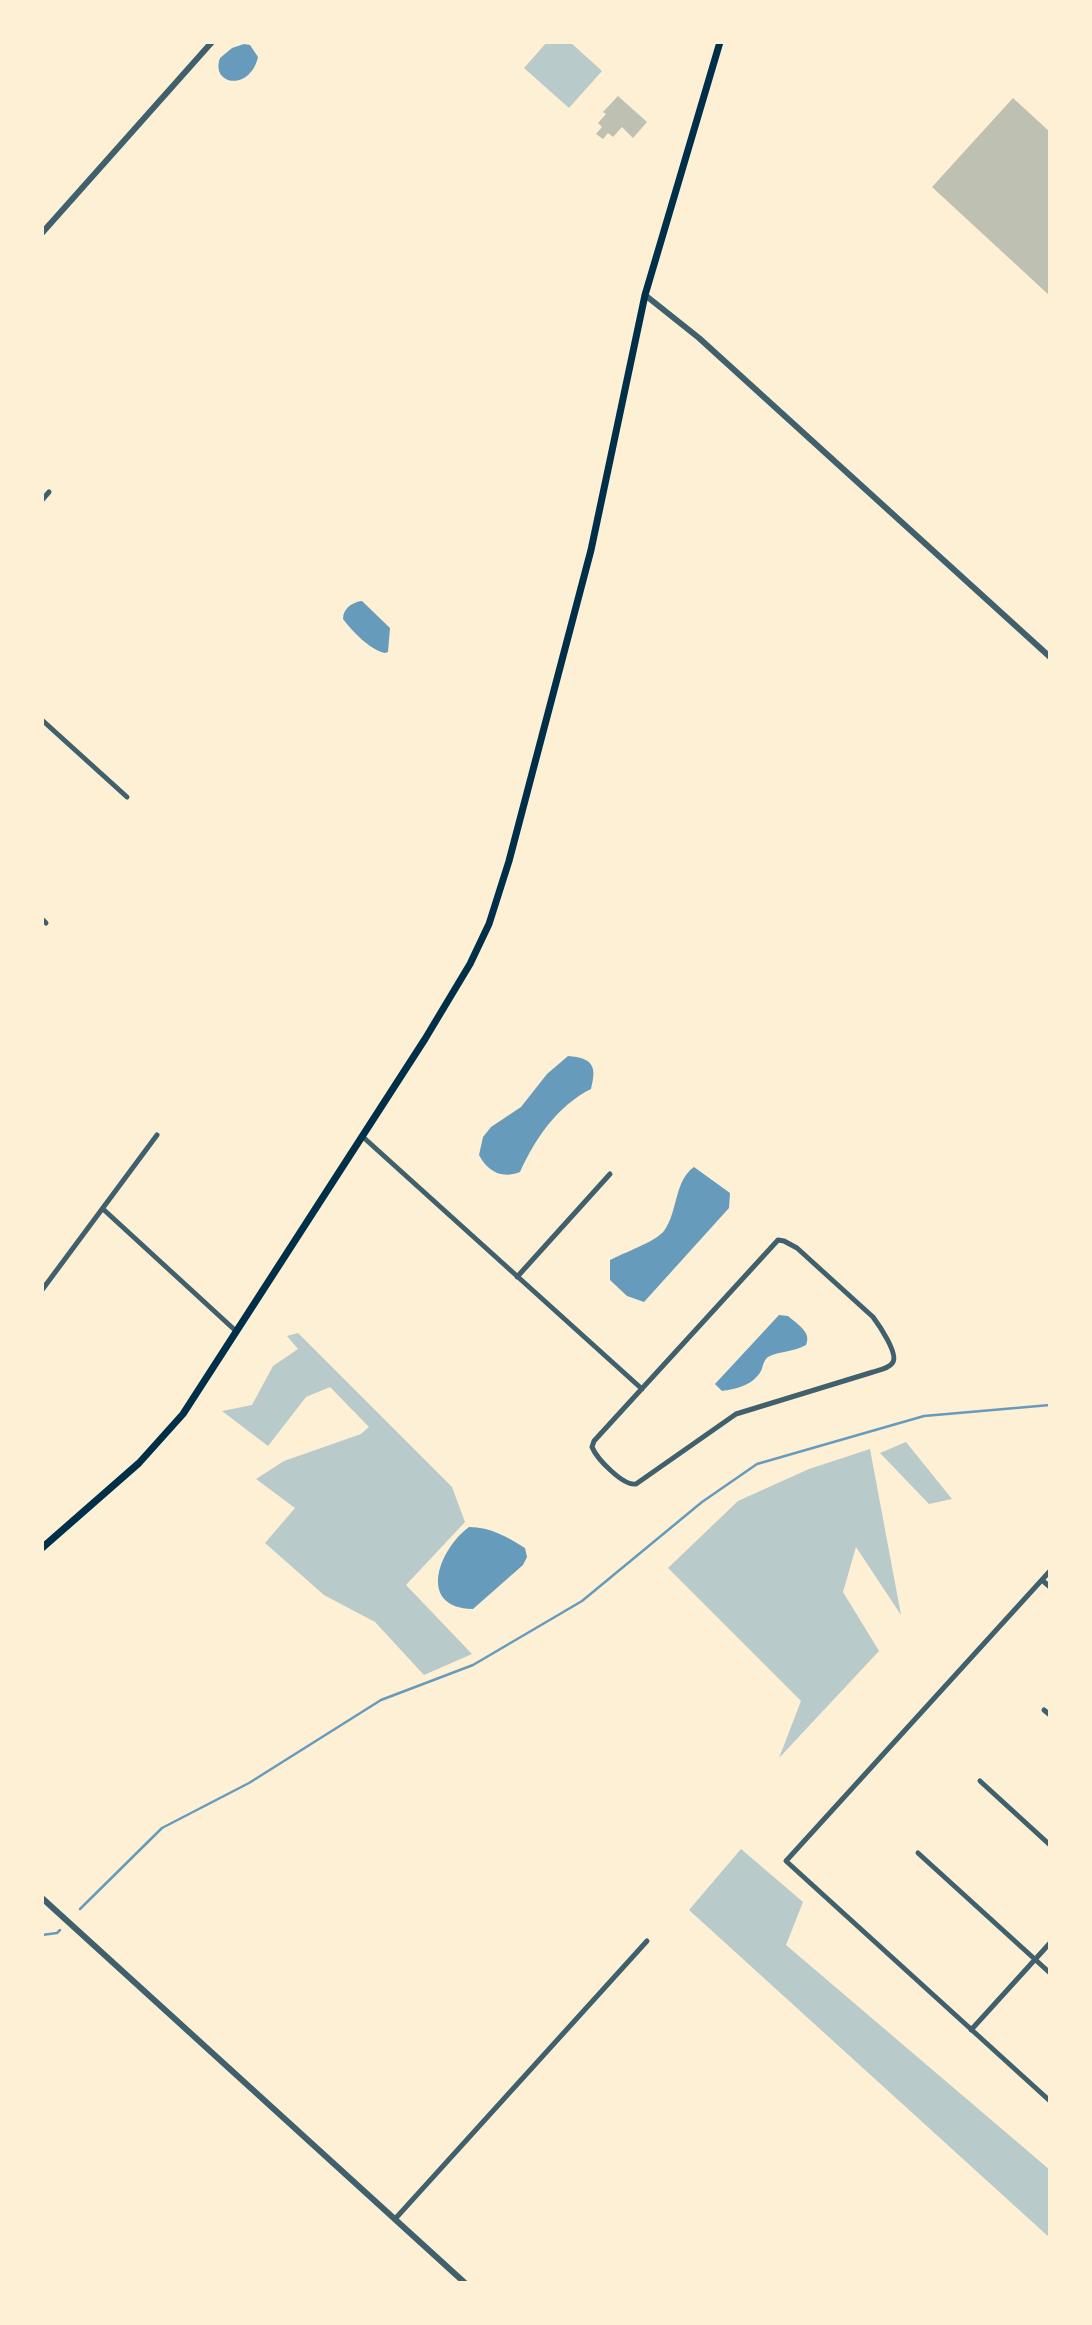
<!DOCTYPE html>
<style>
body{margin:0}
#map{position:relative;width:1092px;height:2325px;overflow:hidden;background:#fdf0d5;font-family:"Nunito Sans",sans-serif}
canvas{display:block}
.frame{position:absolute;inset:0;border:44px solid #fdf0d5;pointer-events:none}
</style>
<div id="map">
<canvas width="1092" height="2325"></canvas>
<div class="frame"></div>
</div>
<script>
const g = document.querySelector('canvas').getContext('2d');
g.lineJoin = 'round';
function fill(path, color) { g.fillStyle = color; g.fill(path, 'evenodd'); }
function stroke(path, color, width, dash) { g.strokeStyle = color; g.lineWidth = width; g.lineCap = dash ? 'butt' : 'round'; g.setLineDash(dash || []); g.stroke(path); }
fill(new Path2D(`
 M547 42H570L602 71 569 108 524 68Z
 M298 1333 452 1487 465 1522 406 1585 472 1654 424 1675 375 1622 324 1595 265 1543 295 1508 256 1479 284 1461 361 1434 369 1427 330 1387 306 1397 268 1446 222 1411 252 1405 273 1366 298 1349 287 1336Z
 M906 1442 952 1499 929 1504 880 1453Z
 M870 1449 901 1615 856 1547 843 1592 879 1651 779 1758 801 1701 668 1568 738 1501 809 1469Z
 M741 1849 803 1902 786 1945 1050 2170V2238L689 1910Z`), '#b9caca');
fill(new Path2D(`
 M244 44 250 45 258 57C250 92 210 85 220 58L232 48Z
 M362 601 390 628 388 652 385 653C370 650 352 631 343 619 343 608 353 602 362 601Z
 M568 1056C593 1058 597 1066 591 1089 557 1106 535 1139 520 1172 502 1179 488 1172 479 1155L483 1137 491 1127 521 1107 547 1074Z
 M694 1167 730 1193 729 1208 644 1302 627 1296 610 1280V1260C623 1253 655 1242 664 1231 678 1212 674 1181 694 1167Z
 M779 1315 788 1316C797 1324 812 1332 806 1345 794 1352 779 1351 768 1357 763 1361 763 1367 761 1371 753 1385 737 1389 722 1391L715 1384Z
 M469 1527C491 1527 507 1537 525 1548L527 1557 523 1565 473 1609C417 1608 438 1550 469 1527Z`), '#669bbc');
stroke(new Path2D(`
 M80 1909 162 1828 249 1783 381 1700 473 1665 582 1601 702 1502 757 1464 924 1416 1050 1405
 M42 1935 57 1933 60 1930`), '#669bbc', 2.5);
fill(new Path2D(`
 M618 96 647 122 633 138 622 127 613 137 608 133 603 139 596 134 602 127 598 123 606 114 603 112Z
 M1013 98 1050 132V296L932 187Z`), '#bec0b2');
stroke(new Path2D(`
 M42 500 49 492
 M42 720 127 797
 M42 919 46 923
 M363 1137 642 1389
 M103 1209 237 1332
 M778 1240 784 1241 797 1248 873 1317C879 1325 898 1353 893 1362 890 1368 879 1370 873 1372L736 1414 636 1484C623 1486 597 1459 592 1447L594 1441Z
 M517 1277 610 1174
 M42 1290 157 1135
 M1050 1571 786 1861 1050 2101
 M1042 1580 1050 1587
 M1044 1710 1050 1715
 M980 1781 1050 1845
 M918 1853 1050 1973
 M971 2030 1050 1943
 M395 2219 647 1941`), '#3f606c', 5);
stroke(new Path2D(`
 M42 233 212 42
 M645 295 699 338 1050 657
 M42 1898 465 2283`), '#3f606c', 6);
stroke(new Path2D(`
 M42 1548 139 1463 183 1414 425 1039 470 964 489 924 509 861 591 550 645 295 720 42`), '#003049', 7);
</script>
